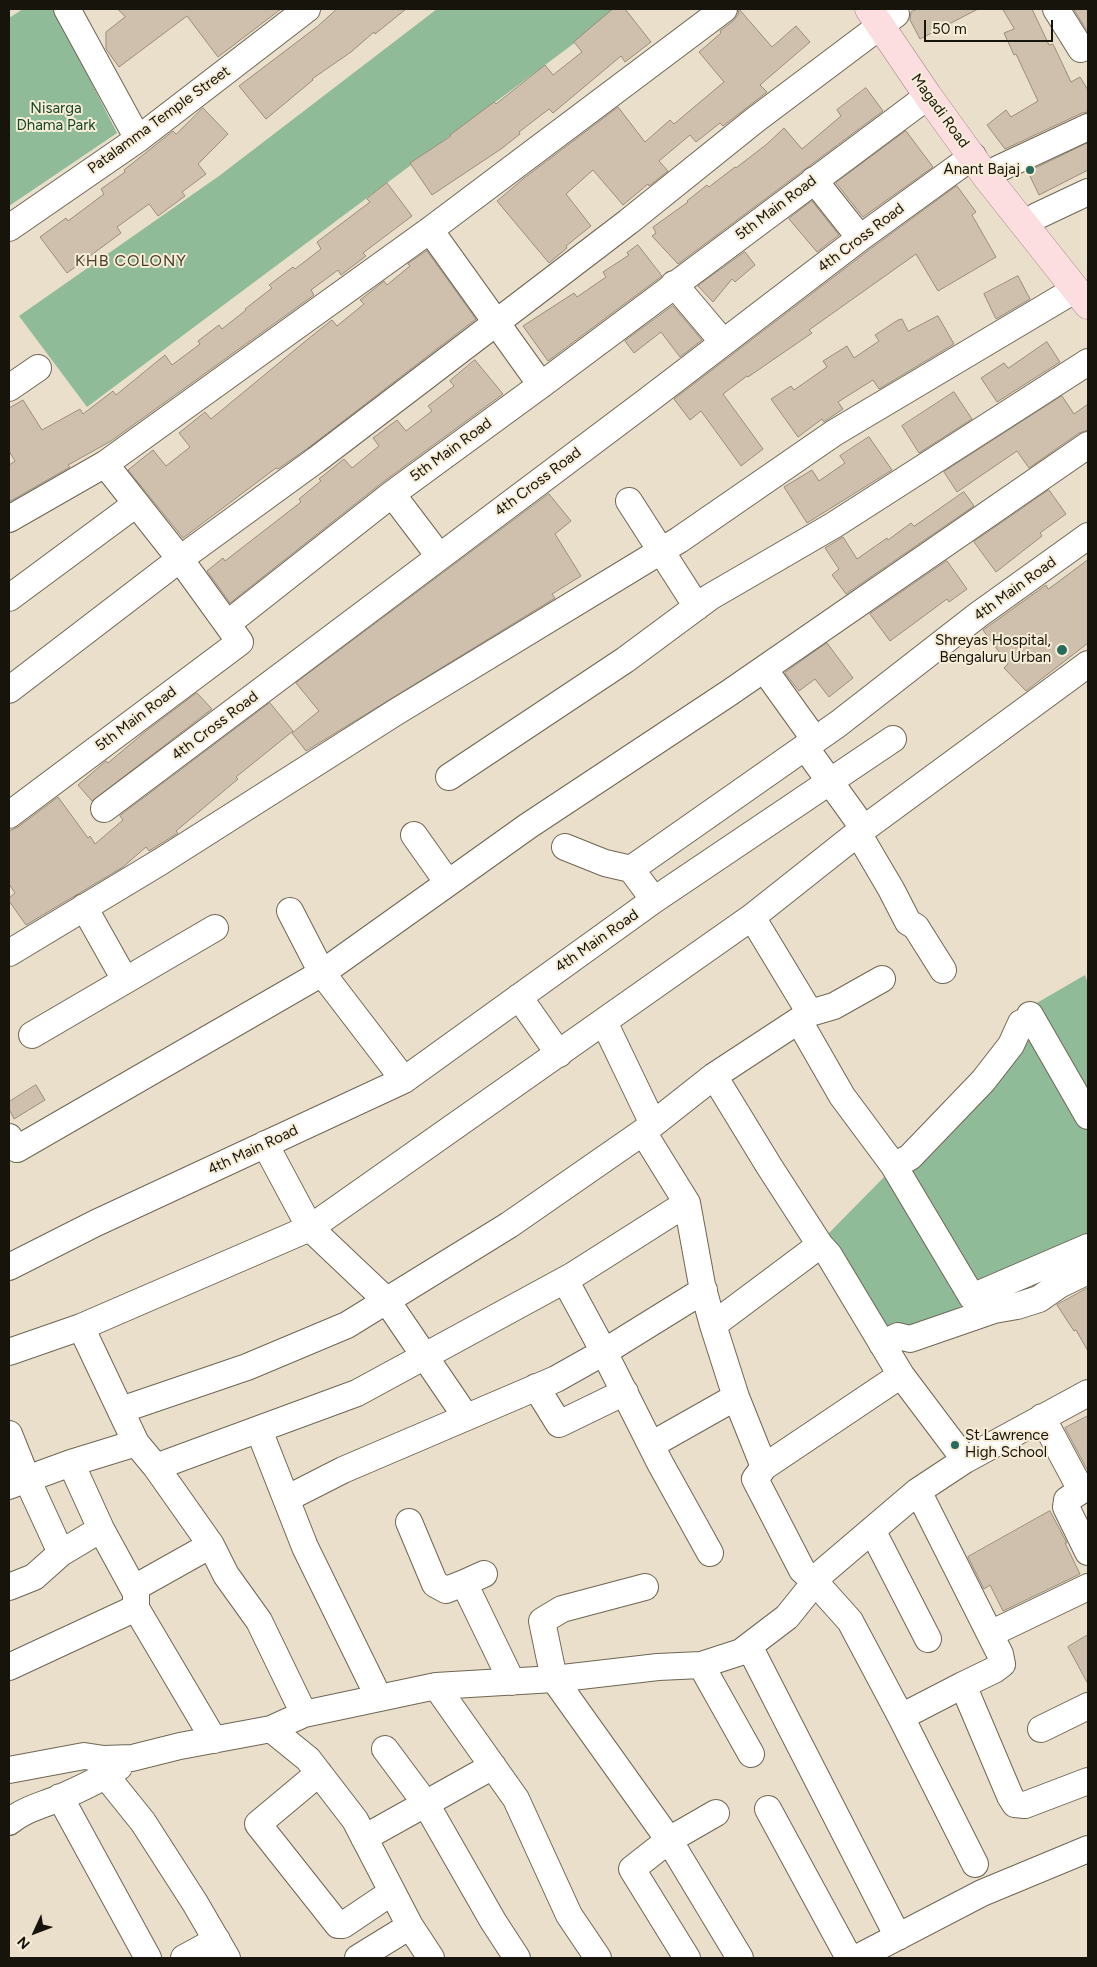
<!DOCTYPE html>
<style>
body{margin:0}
#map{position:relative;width:1097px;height:1967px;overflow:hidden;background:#eadfca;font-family:Figtree,sans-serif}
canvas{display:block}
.frame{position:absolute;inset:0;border:10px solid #17140c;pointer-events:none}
.north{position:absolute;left:10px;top:1907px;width:50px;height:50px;-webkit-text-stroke:4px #f7edd7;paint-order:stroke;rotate:227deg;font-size:14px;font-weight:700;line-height:20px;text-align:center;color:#17140c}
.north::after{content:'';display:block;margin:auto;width:18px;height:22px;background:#17140c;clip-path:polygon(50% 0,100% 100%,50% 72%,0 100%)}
.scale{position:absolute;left:924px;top:20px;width:129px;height:22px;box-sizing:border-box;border:2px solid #17140c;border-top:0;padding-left:6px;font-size:15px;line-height:18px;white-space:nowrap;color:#17140c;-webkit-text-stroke:4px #f7edd7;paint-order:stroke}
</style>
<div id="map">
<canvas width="1097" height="1967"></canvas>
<div class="frame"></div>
<div class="north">N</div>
<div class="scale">50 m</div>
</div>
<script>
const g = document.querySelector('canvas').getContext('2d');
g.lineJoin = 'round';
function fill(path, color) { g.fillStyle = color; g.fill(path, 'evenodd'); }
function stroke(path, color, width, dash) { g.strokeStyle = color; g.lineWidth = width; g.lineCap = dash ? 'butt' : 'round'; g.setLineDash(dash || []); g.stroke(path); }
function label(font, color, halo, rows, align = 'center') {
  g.font = font + ' Figtree,sans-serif'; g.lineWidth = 4; g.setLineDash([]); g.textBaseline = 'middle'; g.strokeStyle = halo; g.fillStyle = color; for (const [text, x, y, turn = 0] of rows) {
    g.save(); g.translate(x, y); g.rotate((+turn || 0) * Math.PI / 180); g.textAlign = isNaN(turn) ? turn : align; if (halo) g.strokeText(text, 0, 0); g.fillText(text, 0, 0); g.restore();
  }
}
fill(new Path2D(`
 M23 9H54L117 133 9 206V18Z
 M437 9H620L87 407 19 316 219 176Z
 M1085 975 1088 984V1251L888 1338 825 1237 957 1103 1023 1011Z`), '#8fbb99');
const building = new Path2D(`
 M118 9H281L218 57 187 16 119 67 106 49V32L125 17Z
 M337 9H406L375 34 374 32 351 52 312 79 313 80 266 119 239 86 318 26Z
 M613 9H625L651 42 625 62 621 56 553 113 549 109 519 132 520 134 501 149 432 195 410 163 451 136 450 135 494 102 496 104 545 65 553 75 582 52 574 42Z
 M739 9 772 47 796 26 810 42 760 85 767 92 723 126 720 123 696 142 690 135 659 161 668 171 649 186 648 184 623 205 593 170 566 194 591 226 566 246 567 248 549 263 497 201 523 179 618 107 645 142 670 120 674 124 724 82 699 52 721 33 720 31 733 21 738 15Z
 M918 9H978L920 39 910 20 911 12Z
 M1003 9H1032L1049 45 1053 44 1071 82 1080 77 1088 90V112L1082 113 1005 149 987 125 1006 110 1011 117 1038 101 1016 54 1014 55 1004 33 1014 29Z
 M1074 9H1088V32Z
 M866 88 883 111 678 264 652 236 656 233 653 227 688 202 687 201 707 185 709 187 735 167 736 168 767 144 784 128 802 149 841 116 837 110Z
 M203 108 228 134 198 164 206 174 182 192 185 196 158 216 149 204 117 227 121 233 67 273 40 237 66 218 68 221 104 194 101 189 125 172 124 170 173 131 176 134Z
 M906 131 933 167 863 217 836 183Z
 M1088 143V170L1039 195 1028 172Z
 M387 183 412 216 363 253 366 256 341 275 338 270 311 290 314 295 111 441 68 465 70 467 9 502V465L15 461 9 451V408L23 400 42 430 80 409 83 414 113 391 116 395 165 355 172 365 200 344 198 341 219 325 222 329 246 310 245 309 272 288 269 285 293 267 295 269 321 249 317 242 370 202 367 199Z
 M957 186 976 212 972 215 996 257 938 291 916 254 809 330 812 333 748 377 747 376 723 394 763 449 741 466 701 411 690 420 674 399 869 250Z
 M812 201 839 235 817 252 789 219Z
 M638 245 662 276 548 361 523 326 574 293 577 297 606 277 603 272 629 255 627 253Z
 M427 251 476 319 308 448 278 469 276 468 183 538 128 470 153 450 166 466 190 447 179 433 205 412 211 419 308 339 332 320 337 326 364 304 360 300 384 281 387 285 410 266 408 264Z
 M745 252 755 265 735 282 732 279 713 302 698 286Z
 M1018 276 1030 299 996 319 984 294Z
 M673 306 702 340 680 357 661 332 634 353 625 341Z
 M938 316 954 344 879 389 873 380 838 402 843 409 824 422 822 419 798 437 771 399 791 386 794 390 827 367 823 361 847 346 854 358 879 341 875 335 898 320 902 319 908 331Z
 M1047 342 1060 362 997 402 981 378 1004 363 1008 368Z
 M475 360 503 394 383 482 230 603 207 571 223 558 225 561 301 502 299 499 321 481 319 479 344 459 352 468 379 446 373 438 397 420 406 431 432 411 428 406 454 386 450 381Z
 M954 392 972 419 919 453 902 426Z
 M1062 396 1074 414 1088 404V430L1079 433 1029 468 1017 451 957 492 944 472Z
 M869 437 892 470 807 523 784 487 812 470 819 481 845 463 840 456Z
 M1049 490 1066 514 1040 533 1042 536 996 572 974 542Z
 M964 492 974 506 846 594 832 575 839 569 825 548 843 537 857 559 887 538 888 540 911 523 914 526Z
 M549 494 571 521 555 534 581 576 552 594 555 598 306 751 292 733 319 711 296 683Z
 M1088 560V643L1026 691 1004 668 1008 664 983 630 1046 585 1048 589Z
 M947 561 967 589 949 602 947 599 890 641 870 614Z
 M827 643 853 678 829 697 815 679 799 691 785 673Z
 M197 693 212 709 92 801 78 785 106 761 108 763 146 731Z
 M270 703 293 731 236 777 238 779 176 831 178 833 149 851 146 847 123 867 26 925 9 901V898L15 893 9 884V831L18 827 58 797 88 838 90 836 95 844 123 820 120 816Z
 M36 1085 45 1100 14 1119 9 1109V1102Z
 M1088 1288V1351L1076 1330 1074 1331 1057 1305Z
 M1088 1416V1471L1065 1428Z
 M1050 1511 1067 1543H1065L1080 1574 1003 1611 990 1585 984 1589 968 1557Z
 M1088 1635V1684L1068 1647Z`);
fill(building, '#cec0ac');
stroke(building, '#9b8d7b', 1);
const minor = new Path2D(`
 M67 9 138 139
 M1056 9 1081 49
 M998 169 1088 127
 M814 180 860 238
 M1037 216 1088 192
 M9 228 138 139 307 9
 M430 230 541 385
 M674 284 723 342
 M9 388 38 368
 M392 494 439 556
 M629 501 697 607
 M9 519 105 464 430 230 724 9
 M9 598 136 504
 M227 624 392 494 541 385 928 96
 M764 669 815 740
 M9 690 180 559 316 460 497 322 628 222 755 120 896 14
 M805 747 864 829
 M449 777 625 660 710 597 834 525 1088 362
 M104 809 647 401 860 238 973 156
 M9 815 240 642 180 559 105 464
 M858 833 891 889 908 922 916 927 943 970
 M414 835 448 883
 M565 847 605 863 631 869
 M631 869 838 724 978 615 1088 536
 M654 900 893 739
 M84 907 125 980
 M290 911 322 973 404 1080
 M9 953 160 862 396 712 679 540 834 433 1076 289
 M519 997 559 1054
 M810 1013 834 1006 882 979
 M1030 1015 1088 1116
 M799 1021 842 1096 894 1166 972 1297 1088 1247
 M604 1022 653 1124
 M32 1035 215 928
 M714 1076 769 1166 820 1245 829 1255 901 1375 965 1460
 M643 1132 687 1203 702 1285 713 1325 736 1397 764 1467 755 1479 802 1570 815 1582 850 1621 901 1717 975 1864
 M9 1137 17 1149 322 973 528 826 729 693 1088 445
 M265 1144 310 1228 387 1301 466 1417
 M894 1166 910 1157 983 1081 1011 1045 1021 1023
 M9 1267 96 1223 404 1080 654 900 631 869
 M565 1280 604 1352 704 1290
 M713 1325 820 1245
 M81 1327 136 1443 156 1467 211 1545 226 1575 259 1621 304 1714
 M882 1344 898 1336 910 1339 994 1310 1017 1306 1039 1299 1059 1285 1088 1271
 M9 1352 81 1327 310 1228 752 917 858 833 1088 664
 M536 1387 559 1424 625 1392
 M121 1410 247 1367 347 1325 509 1225 643 1132 714 1076 810 1013 752 917
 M1042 1417 1081 1490
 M259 1430 305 1547 379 1698
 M9 1434 27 1479 71 1463
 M136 1443 71 1463 101 1529 136 1593
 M651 1445 736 1397
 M156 1467 357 1393 572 1276 687 1203
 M764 1467 901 1375
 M9 1486 27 1479 61 1553 34 1577 9 1587
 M1088 1486 1067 1500 1066 1507 1088 1552
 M918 1491 1000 1654 1002 1664 994 1670 963 1685
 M286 1499 343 1470 556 1379 604 1352 660 1463 710 1553
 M409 1522 435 1584 446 1590 464 1583 512 1682
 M872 1530 928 1639
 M61 1553 101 1529
 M464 1583 484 1574
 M645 1587 562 1609 542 1621 554 1679 669 1840 740 1958
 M136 1608V1587L211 1545
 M990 1634 1088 1587
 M749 1646 898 1937
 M701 1665 751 1754
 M9 1667 136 1608 214 1740
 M436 1686 516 1799 569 1915 598 1958
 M901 1717 963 1685 1010 1796 1015 1804 1025 1805 1088 1781
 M271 1729 308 1759 355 1820 410 1926 431 1958
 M1041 1729 1088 1706
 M385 1749 426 1804 493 1921 517 1958
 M104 1759 106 1776 143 1822 195 1903 227 1958
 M9 1770 84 1756 104 1759 132 1758 180 1746 271 1729 304 1714 436 1686 554 1679 658 1667 701 1665 741 1652 787 1617 824 1571 918 1491 965 1460 1088 1393
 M319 1773 258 1824 338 1925H343L392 1892
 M60 1797 148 1958
 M768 1809 849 1958
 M9 1822C23 1810 40 1806 57 1799 78 1790 100 1780 119 1767
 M364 1838 493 1766
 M184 1958 217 1940
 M358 1958 410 1926
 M687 1958 632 1869 669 1840 716 1813
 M857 1958 982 1893 1088 1849`);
const major = new Path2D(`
 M869 9 928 96 985 175 1088 305`);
stroke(minor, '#6f6653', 28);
stroke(major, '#ab8989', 29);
stroke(minor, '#fff', 26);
stroke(major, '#fddee0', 28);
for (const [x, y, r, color] of [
 [1030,170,5,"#266b5e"],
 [1062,650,6,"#266b5e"],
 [955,1445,5,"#266b5e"]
]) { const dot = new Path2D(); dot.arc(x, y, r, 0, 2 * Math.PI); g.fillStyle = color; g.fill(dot); stroke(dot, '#f7edd7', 2); }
label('15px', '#154827', '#f7edd7', [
 ["Nisarga",56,109],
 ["Dhama Park",56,126]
]);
label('15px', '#17140c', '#f7edd7', [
 ["Magadi Road",940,111,54],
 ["Patalamma Temple Street",159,120,-36],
 ["5th Main Road",776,208,-37],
 ["4th Cross Road",861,238,-37],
 ["5th Main Road",451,450,-36],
 ["4th Cross Road",538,482,-37],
 ["4th Main Road",1015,589,-36],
 ["5th Main Road",136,719,-37],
 ["4th Cross Road",215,726,-37],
 ["4th Main Road",597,941,-35],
 ["4th Main Road",253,1150,-25]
]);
label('15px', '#17140c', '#f7edd7', [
 ["Anant Bajaj",1020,170],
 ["Shreyas Hospital,",1051,641],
 ["Bengaluru Urban",1051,658],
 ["St Lawrence",965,1436,"left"],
 ["High School",965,1453,"left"]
], 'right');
g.letterSpacing = '1px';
label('16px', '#49412f', '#f7edd7', [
 ["KHB COLONY",131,261]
]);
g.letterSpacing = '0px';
</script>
